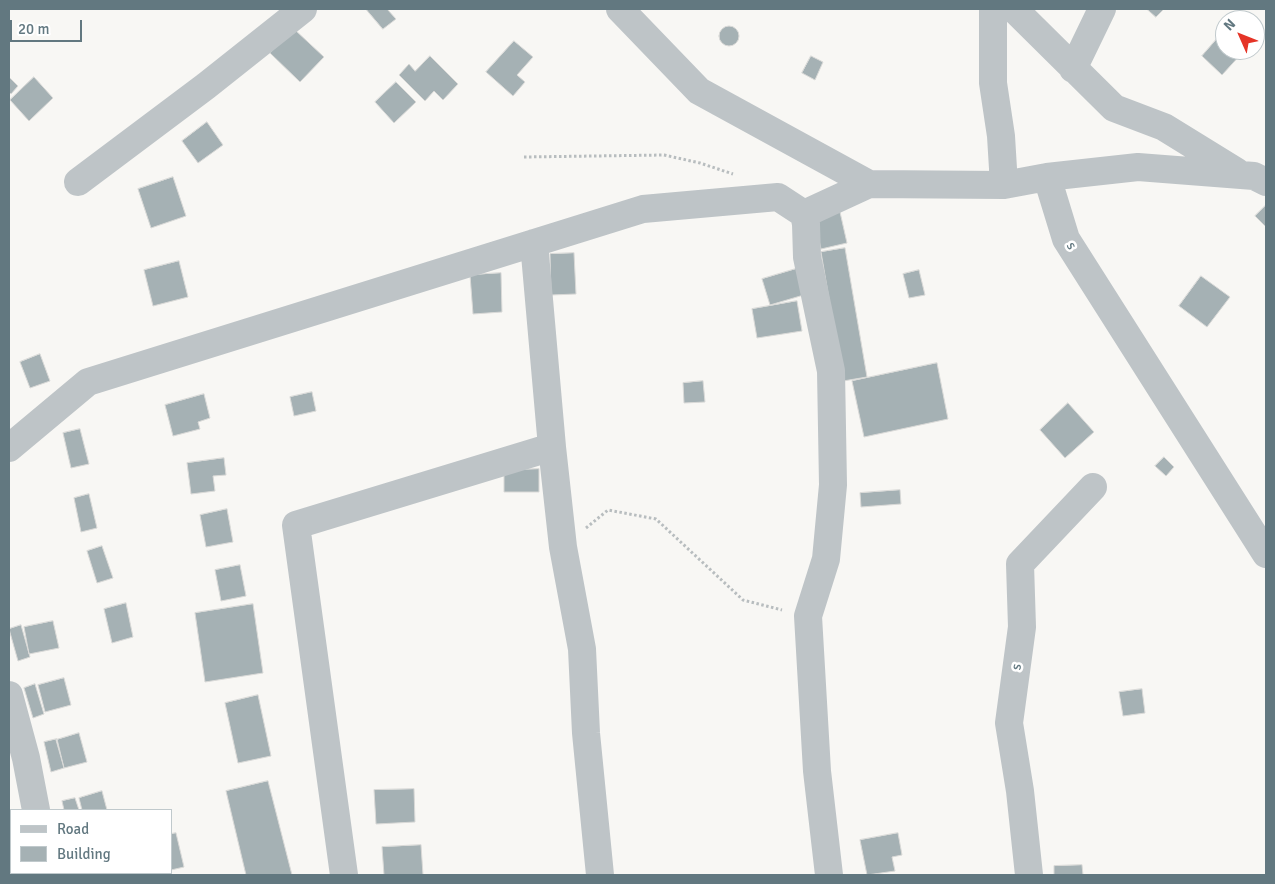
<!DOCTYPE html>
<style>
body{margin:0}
#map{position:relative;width:1275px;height:884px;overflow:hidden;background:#f8f7f4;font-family:Signika,sans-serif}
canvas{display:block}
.frame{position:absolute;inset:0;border:10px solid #627880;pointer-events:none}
.legend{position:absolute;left:10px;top:809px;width:162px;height:65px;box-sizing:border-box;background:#fff;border:1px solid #c0c9cc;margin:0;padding:6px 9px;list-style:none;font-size:15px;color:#627880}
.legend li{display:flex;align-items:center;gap:10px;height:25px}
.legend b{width:25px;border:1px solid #c0c9cc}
.north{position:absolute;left:1215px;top:10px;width:50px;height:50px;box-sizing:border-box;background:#fff;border:1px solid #c0c9cc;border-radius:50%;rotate:314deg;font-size:14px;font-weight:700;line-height:20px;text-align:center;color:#627880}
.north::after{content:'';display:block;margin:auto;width:18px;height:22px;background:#e53427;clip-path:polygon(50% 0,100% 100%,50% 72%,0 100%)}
.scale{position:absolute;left:10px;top:20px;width:72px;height:22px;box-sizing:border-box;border:2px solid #627880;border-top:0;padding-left:6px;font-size:15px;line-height:18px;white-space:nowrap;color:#627880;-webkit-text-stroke:4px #fff;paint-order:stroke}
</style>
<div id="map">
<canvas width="1275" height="884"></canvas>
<div class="frame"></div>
<ul class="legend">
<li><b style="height:6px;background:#bec4c7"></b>Road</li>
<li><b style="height:14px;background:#a5b1b4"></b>Building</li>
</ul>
<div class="north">N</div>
<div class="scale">20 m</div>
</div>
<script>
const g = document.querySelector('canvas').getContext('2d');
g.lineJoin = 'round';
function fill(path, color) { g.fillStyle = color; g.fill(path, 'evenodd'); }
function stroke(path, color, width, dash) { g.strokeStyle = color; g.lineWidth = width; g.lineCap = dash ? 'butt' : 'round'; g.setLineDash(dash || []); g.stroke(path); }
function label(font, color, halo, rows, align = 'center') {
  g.font = font + ' Signika,sans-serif'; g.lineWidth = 5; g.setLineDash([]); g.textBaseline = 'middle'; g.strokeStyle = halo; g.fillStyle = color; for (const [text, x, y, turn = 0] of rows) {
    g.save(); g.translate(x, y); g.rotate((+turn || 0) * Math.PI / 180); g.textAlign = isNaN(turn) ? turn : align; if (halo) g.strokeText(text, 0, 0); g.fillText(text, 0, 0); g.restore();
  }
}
const building = new Path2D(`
 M366 9H387L396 19 383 29Z
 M1147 9H1164L1156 17Z
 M719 36a10 10 0 1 1 20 0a10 10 0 1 1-20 0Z
 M294 29 324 57 300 82 270 53Z
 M1222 33 1225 36V50H1240L1243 52 1222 75 1202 56Z
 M514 41 533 57 517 75 525 82 513 96 486 72Z
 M430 56 458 84 443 100 434 91 425 101 399 75 409 64 415 71Z
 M811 56 823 62 815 80 802 73Z
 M9 77 18 86 11 94 9 92Z
 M34 77 53 98 29 121 10 100Z
 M396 82 416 102 394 123 375 102Z
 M207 122 223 145 198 163 182 141Z
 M173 177 186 216 151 228 138 189Z
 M1266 205V227L1255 216Z
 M840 212 847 243 821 249 814 218Z
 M845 248 867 377 843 381 821 252Z
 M574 253 576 294 551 295 550 254Z
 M179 261 188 297 153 306 144 270Z
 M799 268 807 294 770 305 762 279Z
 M919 270 925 295 909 298 903 274Z
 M501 273 502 312 473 314 470 275Z
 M1201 276 1230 297 1207 327 1179 306Z
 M797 301 802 331 757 338 752 309Z
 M40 354 50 381 30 388 20 362Z
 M937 363 948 419 864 437 852 381Z
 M703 381 705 402 684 403 683 383Z
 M312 392 316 411 294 416 290 397Z
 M204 394 210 418 198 422 200 429 173 436 165 405Z
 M1068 403 1094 432 1065 458 1040 430Z
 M80 429 89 464 71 468 63 433Z
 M1164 457 1174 467 1166 476 1155 466Z
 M224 458 226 475 213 476 215 491 191 494 187 463Z
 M539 469V492H504V470Z
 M900 490 901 504 861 507 860 493Z
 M89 494 97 528 81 532 74 498Z
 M227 509 233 542 206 547 200 515Z
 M102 546 113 578 97 583 87 551Z
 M240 565 246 596 221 601 215 570Z
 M126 603 133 637 112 643 104 609Z
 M253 604 263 673 205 682 195 613Z
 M53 621 59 648 29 654 24 627Z
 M21 625 30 657 18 661 9 629Z
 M64 678 71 705 45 712 38 685Z
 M35 684 44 714 33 718 24 688Z
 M1142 689 1145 713 1123 716 1119 692Z
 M258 695 271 756 238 763 225 703Z
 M79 733 87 762 64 768 56 740Z
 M57 739 64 768 51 772 44 742Z
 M268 781 292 875H246L226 791Z
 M414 789 415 822 376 824 374 790Z
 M102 791 107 810H82L79 798Z
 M75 798 79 810H64L62 801Z
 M176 833 184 867 171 870V834Z
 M898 833 902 855 892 857 895 871 867 875 860 840Z
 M421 845 423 875H384L382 847Z
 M1082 865 1083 875H1054V866Z
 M98 873H123L124 875H99Z`);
fill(building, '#a5b1b4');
stroke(building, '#d9d9d7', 1);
stroke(new Path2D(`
 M524 157 664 155 700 163 733 174
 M586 528 608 510 656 519 743 600 782 610`), '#b8bdbf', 3, [2.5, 2.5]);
stroke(new Path2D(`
 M620 9 699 91 869 184
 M993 9V83L1001 136 1004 185
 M1014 9 1114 108 1164 127 1237 172
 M1073 69 1102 9
 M1047 177 1066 239 1266 554
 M78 182 206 86 303 9
 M804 214 806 224 807 257 831 371 833 485 826 559 808 616 817 771 829 875
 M552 447 563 547 582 649 586 733 600 875
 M9 448 88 382 643 209 778 197 804 214 869 184 1004 185 1047 177 1138 167 1254 176 1266 182
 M9 695 26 758 36 810
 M48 873 49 875
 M344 875 296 525 552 447 534 243
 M1029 875 1020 791 1009 723 1022 627 1020 564 1093 487`), '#bec4c7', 28);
label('14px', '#627880', '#fff', [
 ["s",1071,246,59],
 ["s",1017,667,-82]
]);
</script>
